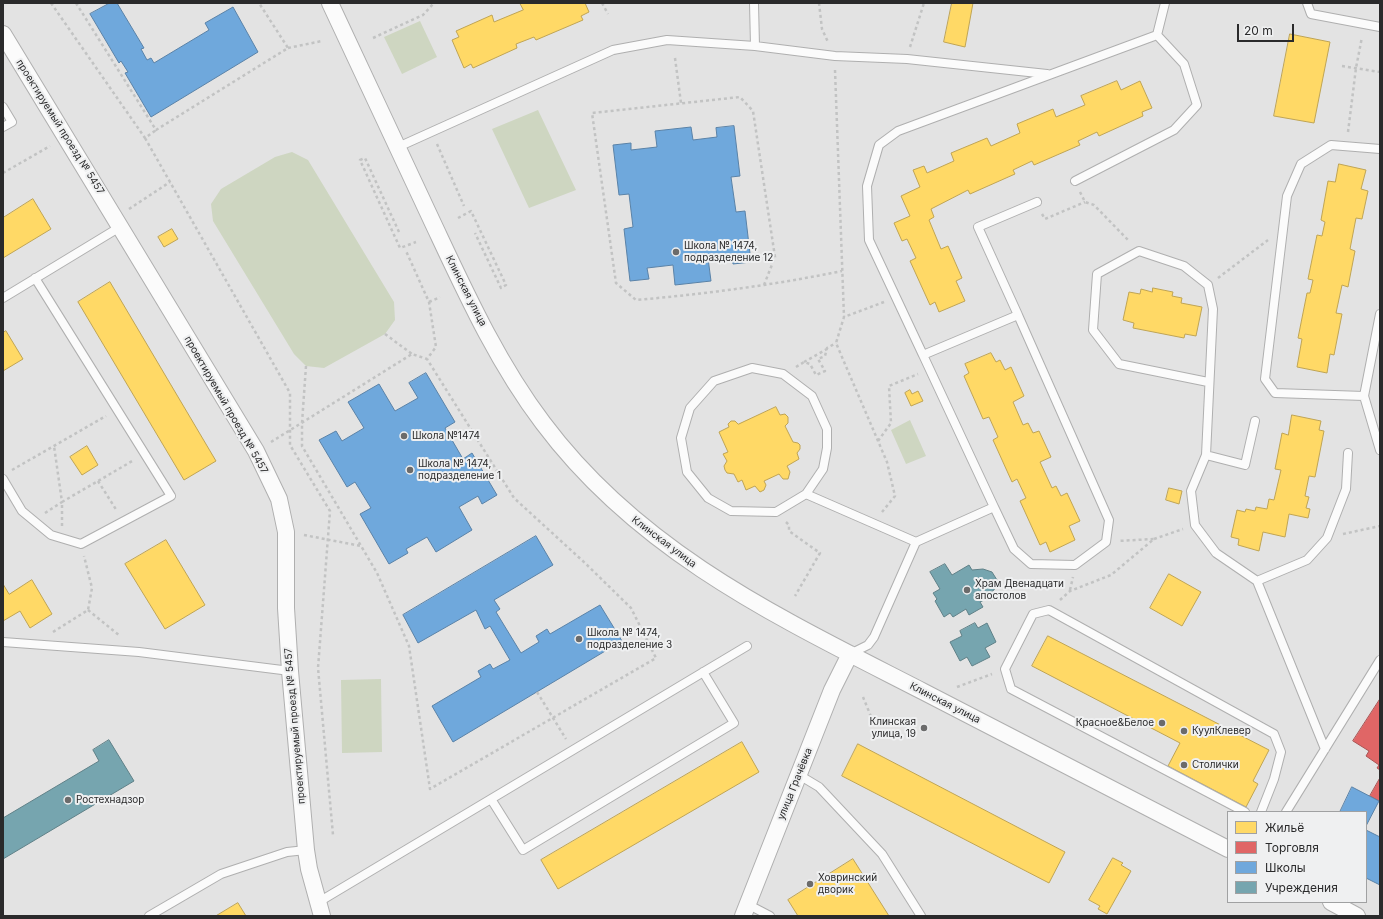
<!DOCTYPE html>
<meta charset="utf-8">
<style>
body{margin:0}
#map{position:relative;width:1383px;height:919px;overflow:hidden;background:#e3e3e3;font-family:Inter,sans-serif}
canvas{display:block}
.frame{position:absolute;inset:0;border:4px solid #2a2a2b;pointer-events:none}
.legend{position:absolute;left:1227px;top:811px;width:140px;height:92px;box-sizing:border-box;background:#eff0f1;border:1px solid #a0a1a2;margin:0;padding:5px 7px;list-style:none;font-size:12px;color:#2a2a2b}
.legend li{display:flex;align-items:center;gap:8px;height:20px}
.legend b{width:20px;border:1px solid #a0a1a2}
.scale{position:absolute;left:1237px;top:24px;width:57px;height:18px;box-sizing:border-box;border:2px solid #2a2a2b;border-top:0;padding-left:5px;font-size:12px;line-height:14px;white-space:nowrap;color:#2a2a2b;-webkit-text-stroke:3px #eff0f1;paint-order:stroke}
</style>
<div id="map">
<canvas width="1383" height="919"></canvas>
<div class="frame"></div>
<ul class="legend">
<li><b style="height:11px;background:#ffd966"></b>Жильё</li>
<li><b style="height:11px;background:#e06666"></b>Торговля</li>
<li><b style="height:11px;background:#6fa8dc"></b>Школы</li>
<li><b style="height:11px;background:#76a5af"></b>Учреждения</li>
</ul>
<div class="scale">20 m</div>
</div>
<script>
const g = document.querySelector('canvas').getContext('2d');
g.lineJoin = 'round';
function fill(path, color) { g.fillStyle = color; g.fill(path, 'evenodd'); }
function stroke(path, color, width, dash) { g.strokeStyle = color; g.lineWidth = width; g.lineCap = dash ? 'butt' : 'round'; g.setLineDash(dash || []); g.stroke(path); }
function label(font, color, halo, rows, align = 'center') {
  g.font = font + ' Inter,sans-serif'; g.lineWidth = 4; g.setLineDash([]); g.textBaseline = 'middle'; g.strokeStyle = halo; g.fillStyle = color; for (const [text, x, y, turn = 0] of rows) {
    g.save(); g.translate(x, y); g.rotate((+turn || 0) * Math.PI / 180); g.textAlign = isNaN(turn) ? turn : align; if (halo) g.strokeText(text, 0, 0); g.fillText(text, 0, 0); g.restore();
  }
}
fill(new Path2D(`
 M420 21 437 57 402 74 384 37Z
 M538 110 576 190 529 208 492 129Z
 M292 152 308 160 394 302 395 320 385 334 324 368 306 366 294 354 213 221 211 204 221 189 275 157Z
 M910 420 926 456 906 464 891 430Z
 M381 679 382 752 342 753 341 680Z`), '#ced6c1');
const homes = new Path2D(`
 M520 3H585L589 12 581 16 583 20 536 40 534 37 516 44 517 48 473 68 471 64 464 68 452 40 459 37 456 31 492 15 494 22 523 10Z
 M952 3H973L965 47 944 42Z
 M1290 34 1330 42 1314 123 1274 116Z
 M1117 81 1121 90 1140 81 1152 108 1142 112 1143 116 1099 136 1097 132 1078 141 1080 145 1034 165 1032 161 1013 170 1015 174 970 194 968 190 931 209 934 217 929 220 941 249 948 246 962 278 956 281 965 301 939 312 935 302 930 305 910 261 916 258 907 239 902 241 894 223 910 216 901 196 920 187 913 170 924 166 927 173 954 161 951 153 987 138 991 146 1020 133 1017 124 1053 109 1056 117 1085 105 1081 96Z
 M1339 164 1366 170 1361 189 1368 191 1362 219 1356 218 1350 249 1355 251 1348 287 1342 285 1336 313 1342 314 1334 355 1330 354 1327 373 1297 367 1302 339 1298 338 1307 293H1310L1313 280 1308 279 1317 235 1322 236 1325 222 1321 220 1328 181 1335 182Z
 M33 199 51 229 3 258V218Z
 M172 229 178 239 164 247 158 237Z
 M110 282 216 461 184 480 78 302Z
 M1153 288 1173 292 1172 296 1182 298 1181 303 1202 307 1196 336 1185 334 1184 338 1133 328 1134 323 1123 320 1129 292 1140 294 1141 289 1152 292Z
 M6 331 23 359 3 371V333Z
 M991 353 996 362 1000 360 1005 370 1011 367 1024 396 1013 402 1023 425 1028 423 1033 433 1039 431 1051 457 1040 462 1052 488 1056 486 1061 496 1067 493 1080 521 1069 526 1075 540 1050 552 1046 542 1040 545 1020 501 1026 498 1017 479 1012 482 993 440 998 437 989 417 983 419 964 376 969 373 965 364Z
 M910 390 912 394 918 391 923 401 911 406 905 393Z
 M776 407 780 415 785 414 788 417V423L785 426 793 442 798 443 800 445V449L797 453 799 459 787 466 790 472 788 479H783L779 474 764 481 766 485 764 490 760 492 755 486 746 490 742 480 738 482 734 474 727 473 725 470 724 466 727 461 723 454 728 452 719 432 729 427 728 424 731 421H735L738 424Z
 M1292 415 1321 421 1319 430 1324 431 1315 477 1309 476 1305 496 1309 497 1306 508 1310 509 1308 518 1289 514 1285 537 1263 532 1259 551 1238 545 1239 539 1231 537 1237 510 1245 512 1246 509 1255 511 1256 507 1267 509 1269 499 1274 500 1281 470 1275 469 1282 433 1288 435Z
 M87 446 98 465 82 475 70 457Z
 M1169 488 1182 491 1179 504 1166 500Z
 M166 540 205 605 165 629 125 564Z
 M1169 574 1201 592 1182 626 1150 608Z
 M32 580 52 614 30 628 20 611 3 621V584L9 594Z
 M1048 636 1269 750 1253 781 1258 784 1246 807 1168 766 1180 743 1032 666Z
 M742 742 759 772 558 889 541 860Z
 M858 744 1065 852 1049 883 842 776Z
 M1113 858 1123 863 1121 865 1131 871 1107 914 1098 909 1100 906 1089 900Z
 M853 859 889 916H798L788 900Z
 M238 903 246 916H216Z`);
fill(homes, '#ffd966');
stroke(homes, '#bfa454', 1);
const shops = new Path2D(`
 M1380 699V770L1377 768 1379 765 1366 756 1369 751 1353 741Z
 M1380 778V799L1379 801 1370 796Z`);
fill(shops, '#e06666');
stroke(shops, '#a95454', 1);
const schools = new Path2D(`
 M110 3H117L144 48 141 49 147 60 151 58 154 63 209 30 205 23 233 7 258 52 151 117 125 73 128 72 121 61 119 63 90 14Z
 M734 126 740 176 731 177 736 212 745 211 751 262 733 264 732 255 708 258 711 281 675 285 673 265 647 268 649 279 630 281 624 229 633 227 629 194 619 195 613 145 631 143V150L657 147 655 131 691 127 693 140 717 137 716 128Z
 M426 373 455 422 445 428 463 459 472 453 497 495 482 504 478 496 459 507 472 530 436 552 427 537 406 549 408 553 389 564 360 514 371 508 355 482 347 487 319 440 336 431 342 441 364 428 348 402 379 384 395 411 418 398 409 383Z
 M536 536 553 565 494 600 500 609 496 612 521 653 539 642 536 636 547 629 550 634 600 605 622 641 453 742 432 706 481 677 478 671 490 664 493 669 510 660 490 626 485 629 476 610 418 643 403 615Z
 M1352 787 1379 801 1366 826V812H1340Z
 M1366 830 1380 837V885L1366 878Z`);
fill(schools, '#6fa8dc');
stroke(schools, '#5a82a7', 1);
const public = new Path2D(`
 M945 564 952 575 969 565 972 570 983 569 992 572 997 580 994 590 986 595 988 598 980 602 983 607 969 615 966 609 953 617 950 613 944 617 935 601 937 599 933 593 940 589 930 572Z
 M975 623 978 628 987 623 996 642 985 648 990 657 972 666 967 657 960 661 950 642 962 636 960 631Z
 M109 740 134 781 3 859V818L99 761 93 750Z`);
fill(public, '#76a5af');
stroke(public, '#5f8087', 1);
const lane = new Path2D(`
 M754 3 755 46
 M1307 3 1311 14 1380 27
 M1157 35 1165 3
 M3 107 12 122 3 127
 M398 147 613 50 667 40 755 46 835 56 907 59 1047 74
 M3 298 120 227
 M1380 314 1364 396 1380 450
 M923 355 869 240 867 186 879 145 898 131 1157 35 1184 64 1197 105 1174 130 1075 181
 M1208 382 1119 364 1093 330 1097 274 1139 251 1184 266 1208 285 1213 309 1206 455 1191 491 1195 525 1216 553 1257 581 1325 749
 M1364 396 1275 393 1265 379 1287 196 1301 164 1331 145 1380 149
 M1206 455 1245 465 1255 421
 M3 479 22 511 51 535 81 544 171 496 35 278
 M806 494 823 469 827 448V429L812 396 783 374 752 368 714 381 690 408 681 438 687 472 708 498 731 511 776 512 806 494 916 542 874 637 868 645 850 654
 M994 507 1014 549 1031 564 1075 565 1106 542 1109 520 1018 315
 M916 542 994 507 923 355 1018 315 978 227 1037 202
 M1257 581 1307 560 1327 538 1346 489 1348 453
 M3 642 139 652 290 671
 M799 775 819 787 882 854 921 916
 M491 799 523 850 734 723 703 672
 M1245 812 1011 689 1005 669 1033 614 1049 610 1274 734 1281 752 1274 779 1261 812
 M1286 812 1380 660
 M317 903 747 646
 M747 904 770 916
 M149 916 221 874 287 852 306 850`);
const street = new Path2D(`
 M330 3C364 75 397 147 431 219 464 289 496 361 543 423 641 554 782 619 924 692 1025 744 1127 797 1228 849
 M3 34 256 451 279 499 286 532V608L290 671 306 850 309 869 322 916
 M1331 902 1357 916
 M743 916 832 690 850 654`);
stroke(lane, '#afafaf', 10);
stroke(street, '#afafaf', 18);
stroke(new Path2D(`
 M51 3 145 138 156 130
 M76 3 156 130 288 48 259 3
 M602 3 608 14
 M819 3 822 29 828 42
 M373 38 423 15 434 3
 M910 47 924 3
 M288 48 322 41
 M675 58 681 103
 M1342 66 1380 72
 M835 70 844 317
 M1348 132 1356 68 1362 37
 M145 138 290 393V445L330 511 318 668 333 835
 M437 144 464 206
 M3 173 50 146
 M1080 192 1085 202 1094 205 1129 241
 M129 209 170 182
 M1042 214 1045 219 1085 202
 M458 218 471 211 506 285 501 288 475 233
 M399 232 365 158 360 160 400 248 416 242
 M1218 278 1268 240
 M764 285 775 257 753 111 740 97 592 113 616 283 636 300C705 294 774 285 842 271
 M429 302 440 297
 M385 334 412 354
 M804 362 827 349
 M306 366 302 423V446L377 573 409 646 430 789 656 658 631 608 585 563 514 498 427 359
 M796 367 804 362 810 364 816 375 825 371 818 359 825 356 827 348 836 343
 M878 441 891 423 889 386 918 374
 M271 442 412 354 427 359 436 347 429 302 406 251
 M12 470 106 416
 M98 481 117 511
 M882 512 895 496 887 462 836 343 844 317 884 302
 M45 513 62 502 54 446
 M786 522 789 525V531L820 553 795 596
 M62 526V502L134 460
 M1343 534 1380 526
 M304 535 361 546
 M1154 539 1183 529
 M1070 590 1073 577
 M1060 600 1070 591 1111 575 1154 539 1118 541
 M88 610 120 636
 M53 632 88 610 92 588 84 556
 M957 687 992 674
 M537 692 566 739
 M863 697 872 719`), '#c2c3c3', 2.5, [3, 3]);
stroke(lane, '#fbfbfb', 8);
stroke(street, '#fbfbfb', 16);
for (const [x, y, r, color] of [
 [676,252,4,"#6b6b6b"],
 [404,436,4,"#6b6b6b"],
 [410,470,4,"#6b6b6b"],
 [967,590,4,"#6b6b6b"],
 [579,639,4,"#6b6b6b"],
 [1162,723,4,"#6b6b6b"],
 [924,728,4,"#6b6b6b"],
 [1184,731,4,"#6b6b6b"],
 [1184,765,4,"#6b6b6b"],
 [68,800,4,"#6b6b6b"],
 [810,884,4,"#6b6b6b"]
]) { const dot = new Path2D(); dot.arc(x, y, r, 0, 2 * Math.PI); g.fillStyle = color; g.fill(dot); stroke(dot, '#eff0f1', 1.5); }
label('10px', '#2a2a2b', '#eff0f1', [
 ["проектируемый проезд № 5457",60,127,58],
 ["Клинская улица",466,291,63],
 ["проектируемый проезд № 5457",226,405,60],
 ["Клинская улица",664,542,37],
 ["Клинская улица",945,703,27],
 ["проектируемый проезд № 5457",295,726,-95],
 ["улица Грачёвка",795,784,-68]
]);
label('10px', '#2a2a2b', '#eff0f1', [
 ["Школа № 1474,",684,246],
 ["подразделение 12",684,258],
 ["Школа №1474",412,436],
 ["Школа № 1474,",418,464],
 ["подразделение 1",418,476],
 ["Храм Двенадцати",975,584],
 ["апостолов",975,596],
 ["Школа № 1474,",587,633],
 ["подразделение 3",587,645],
 ["Клинская",916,722,"right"],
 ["улица, 19",916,734,"right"],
 ["Красное&Белое",1154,723,"right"],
 ["КуулКлевер",1192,731],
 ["Столички",1192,765],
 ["Ростехнадзор",76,800],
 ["Ховринский",818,878],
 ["дворик",818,890]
], 'left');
</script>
